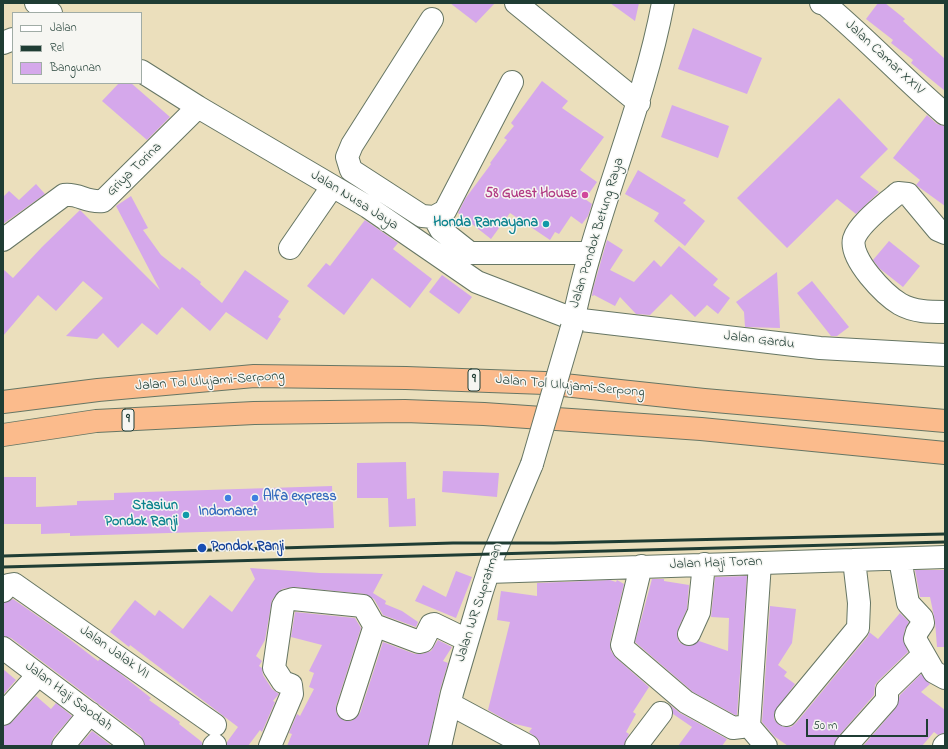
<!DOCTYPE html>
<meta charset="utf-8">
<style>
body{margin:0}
#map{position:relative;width:948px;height:749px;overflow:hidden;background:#ebdfbc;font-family:"Indie Flower",sans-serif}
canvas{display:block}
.frame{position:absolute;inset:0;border:4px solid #1f3d34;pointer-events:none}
.legend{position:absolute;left:12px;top:12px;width:130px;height:72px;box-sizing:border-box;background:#f6f6f2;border:1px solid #a0aca6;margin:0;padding:5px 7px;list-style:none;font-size:12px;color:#1f3d34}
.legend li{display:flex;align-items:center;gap:8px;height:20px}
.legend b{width:20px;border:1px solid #a0aca6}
.scale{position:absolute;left:806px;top:719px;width:122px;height:18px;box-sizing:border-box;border:2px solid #1f3d34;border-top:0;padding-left:5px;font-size:12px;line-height:14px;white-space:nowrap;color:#1f3d34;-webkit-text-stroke:3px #f6f6f2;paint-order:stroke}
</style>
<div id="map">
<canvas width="948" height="749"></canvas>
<div class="frame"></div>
<ul class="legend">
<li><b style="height:5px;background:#fff"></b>Jalan</li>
<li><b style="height:5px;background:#1f3d34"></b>Rel</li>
<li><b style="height:11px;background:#d5a8eb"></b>Bangunan</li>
</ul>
<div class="scale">50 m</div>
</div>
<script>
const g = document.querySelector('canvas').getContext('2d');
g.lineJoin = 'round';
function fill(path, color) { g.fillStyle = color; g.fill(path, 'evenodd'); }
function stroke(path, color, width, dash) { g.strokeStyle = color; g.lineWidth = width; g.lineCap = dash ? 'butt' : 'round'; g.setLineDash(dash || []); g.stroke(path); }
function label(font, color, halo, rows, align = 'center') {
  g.font = font + ' "Indie Flower",sans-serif'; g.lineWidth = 3; g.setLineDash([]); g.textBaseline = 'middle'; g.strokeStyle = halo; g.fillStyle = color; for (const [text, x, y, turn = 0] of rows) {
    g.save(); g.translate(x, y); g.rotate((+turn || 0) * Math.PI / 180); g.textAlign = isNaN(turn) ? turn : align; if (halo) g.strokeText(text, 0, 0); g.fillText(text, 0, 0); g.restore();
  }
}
fill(new Path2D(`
 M450 3H495L476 23Z
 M610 3H639L635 21Z
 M878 3H885L905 19 903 21 945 59V91L911 63 913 60 891 43 893 40 866 19Z
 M693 28 762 58 747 94 678 69Z
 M542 81 568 101 562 108 604 137 580 170 597 182 585 199 592 204 588 216 582 224 571 216 559 234 555 232 550 240 510 213 491 239 458 213 465 199 491 164 490 163 507 140 504 138 514 126 511 123Z
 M119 83H131L170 117 147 140 102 101Z
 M839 98 888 149 860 177 879 192 856 214 837 199 787 248 737 198Z
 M672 105 729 126 718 158 661 137Z
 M927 115 937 124 945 126V206L916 185 920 180 893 158Z
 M638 170 686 200 683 203 705 221 685 246 654 221 659 213 625 194Z
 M36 184 45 194 3 224V197L9 191 19 200Z
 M131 196 148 228 143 230 161 255 180 270 182 267 201 282 200 284 222 303 245 270 289 301 278 317 281 319 267 340 226 312 210 331 182 307 157 335 142 323 118 348 103 333 97 339 66 336 103 298 83 281 56 311 38 295 3 336V269L13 278 42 247 80 210 160 290 116 206Z
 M365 220 398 243 393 249 432 279 410 308 372 278 344 315 307 286 326 263 330 266Z
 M607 240 623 250 610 270 634 282 654 260 661 267 679 246 718 279 713 285 730 298 718 314 707 305 695 317 671 294 650 315 636 314 620 297 615 306 594 295 593 296H592L593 289Z
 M889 241 920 266 903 287 879 268 873 260Z
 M777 272 780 328 745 327 744 312 736 302Z
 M442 275 472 297 459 314 429 292Z
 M812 281 849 327 837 336H831L797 293Z
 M406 462 407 499 415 498 416 526 389 527 388 498H357V463Z
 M443 471 499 473 497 497 442 492Z
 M3 477H36V507L77 505V501L114 500V493L332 486 334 528 70 536V533L41 534V524H3Z
 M250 568 320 573 383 574 373 593 386 601 385 604 402 611 418 622 416 627 383 615 374 599 365 594 294 587 282 589 272 600 265 640 256 656 262 661 259 666 262 668 263 675 272 689 279 694 273 701 275 702 262 732 260 730 248 746H227V742L238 727 130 645 129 647 110 632 135 600 155 616 159 610 183 629 210 595 232 612 255 579Z
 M915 570H945V647H937L935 621 930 597H920Z
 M456 571 472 577 456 618 415 601 423 585 446 597Z
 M747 576 737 715H735L693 692 635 642 652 579H664V581L689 585 687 609 678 629 677 636 679 642 684 645 690 646 699 641 728 651 729 618 711 617 715 577Z
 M610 580 616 582 617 580 624 584 610 642 611 651 616 658 649 687 633 712 636 714 626 732 629 734 624 746H540L538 739 529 732 532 728 511 723 488 710 510 622 497 620 501 591 537 596V583Z
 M13 599 59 631 98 661 100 659 117 671 151 698 149 700 180 722 179 724 202 742V746H145L141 736 11 638 3 636V603Z
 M770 606 796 609 792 643 778 665 787 672 784 676 795 684 774 713V719L778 724 784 727H791L796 723 868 636 869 632 878 639 900 613 909 622 905 629 903 640 908 652 878 681 875 685 874 695 837 738 834 746H788L774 736 762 722Z
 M295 612 355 618 361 628 336 706V712L339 717 345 721H351L356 718 360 713 383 642 415 654H422L431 651 438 640 452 647 443 661 448 663 440 690 428 746H287L292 734 289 733 297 714 300 716 314 689 309 687 314 673 309 671 322 645 291 637Z
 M3 669 16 680 3 695Z
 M921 674 930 684 921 692 945 710V733L938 735 934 732 922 746H863L896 708 900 695Z
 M36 696 51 709 56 703 72 716 53 738 51 746H3V726L12 722Z
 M670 705 680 713 727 739 722 746H678L692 727 673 714Z
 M92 731 112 746H79Z`), '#d5a8eb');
const minor = new Path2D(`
 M36 3 51 13
 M516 3 639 103
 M821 3 825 4C867 39 904 79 945 114
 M432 19 352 145 347 157 351 170 422 216 434 217 445 211 512 82
 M3 43 13 39
 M141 71 198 107 368 207 477 282 573 319 820 348 945 355
 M434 217 441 230 470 253H590
 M945 233 938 230 908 194 898 193C886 204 859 223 854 239 849 259 885 295 900 304 914 312 930 312 945 312
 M3 240 64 195C79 193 86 203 103 201L198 107
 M290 248 332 187
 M572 327C593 217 642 114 663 3
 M900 559 908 603 922 618 923 623 917 632 915 639 934 672 945 678
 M760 563 749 726 766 746
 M641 566 622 645 624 649 686 702 733 728 749 726
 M488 572 945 557
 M3 591 8 585 14 584 215 725
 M689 634 699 612 704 564
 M3 648 133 746
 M450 704 528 746
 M348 709 375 625
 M3 714 38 675
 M786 715 858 628 859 603 854 560
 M63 746 90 713
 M214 746 215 745
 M270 746 292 694 291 685 283 682 274 668 283 606 286 601 293 599 363 606 374 625 419 642 423 641 431 625 434 624 467 640
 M440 746 452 693 482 591 494 554 532 464
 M636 746 661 713
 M846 746 887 700V690L923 655
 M944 746 945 745`);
const highway = new Path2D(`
 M3 402 98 390 254 376 406 378 545 383 704 400 945 421
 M3 435 96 421 254 413 405 411 484 414 701 429 945 453`);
stroke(minor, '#667664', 24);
stroke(highway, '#667664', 24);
stroke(minor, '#fff', 22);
stroke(highway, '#fbbb8c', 22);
stroke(new Path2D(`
 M3 556 453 543H554L945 534
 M3 567 945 542`), '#1f3d34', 3);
const minorBridge = new Path2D(`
 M532 464 572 327`);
stroke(minorBridge, '#667664', 24, []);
stroke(minorBridge, '#fff', 22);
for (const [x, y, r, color] of [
 [585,195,4,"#d1479c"],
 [546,224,4,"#0f9aa8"],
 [228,498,4,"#3f7fe0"],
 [255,498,4,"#3f7fe0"],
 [186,515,4,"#0f9aa8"],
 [202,548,5,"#1a4fb4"]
]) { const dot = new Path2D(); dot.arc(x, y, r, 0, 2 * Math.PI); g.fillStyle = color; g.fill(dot); stroke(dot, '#f6f6f2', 1.5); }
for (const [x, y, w] of [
 [474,380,12],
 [128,420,12]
]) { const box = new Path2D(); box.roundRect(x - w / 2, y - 11, w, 22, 3); g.fillStyle = '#f6f6f2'; g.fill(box); stroke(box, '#1f3d34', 1); }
label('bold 13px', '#1f3d34', null, [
 ["9",474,380],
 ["9",128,420]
]);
label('14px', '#1f3d34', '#f6f6f2', [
 ["Jalan Camar XXIV",884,58,43],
 ["Griya Torina",135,170,-44],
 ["Jalan Nusa Jaya",354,201,32],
 ["Jalan Pondok Betung Raya",598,233,-73],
 ["Jalan Gardu",759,341,7],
 ["Jalan Tol Ulujami–Serpong",210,382,-4],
 ["Jalan Tol Ulujami–Serpong",570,387,5],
 ["Jalan Haji Toran",716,564,-2],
 ["Jalan WR Supratman",480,603,-72],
 ["Jalan Jalak VII",114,653,35],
 ["Jalan Haji Saodah",68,697,37]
]);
label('bold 14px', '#b23c85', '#f6f6f2', [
 ["58 Guest House",577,195]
], 'right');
label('bold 14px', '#0d838f', '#f6f6f2', [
 ["Honda Ramayana",538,224],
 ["Stasiun",178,507],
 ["Pondok Ranji",178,523]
], 'right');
label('bold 14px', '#366cbe', '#f6f6f2', [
 ["Alfa express",263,498],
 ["Indomaret",228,513,"center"]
], 'left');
label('bold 14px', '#164399', '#f6f6f2', [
 ["Pondok Ranji",211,548]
], 'left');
</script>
